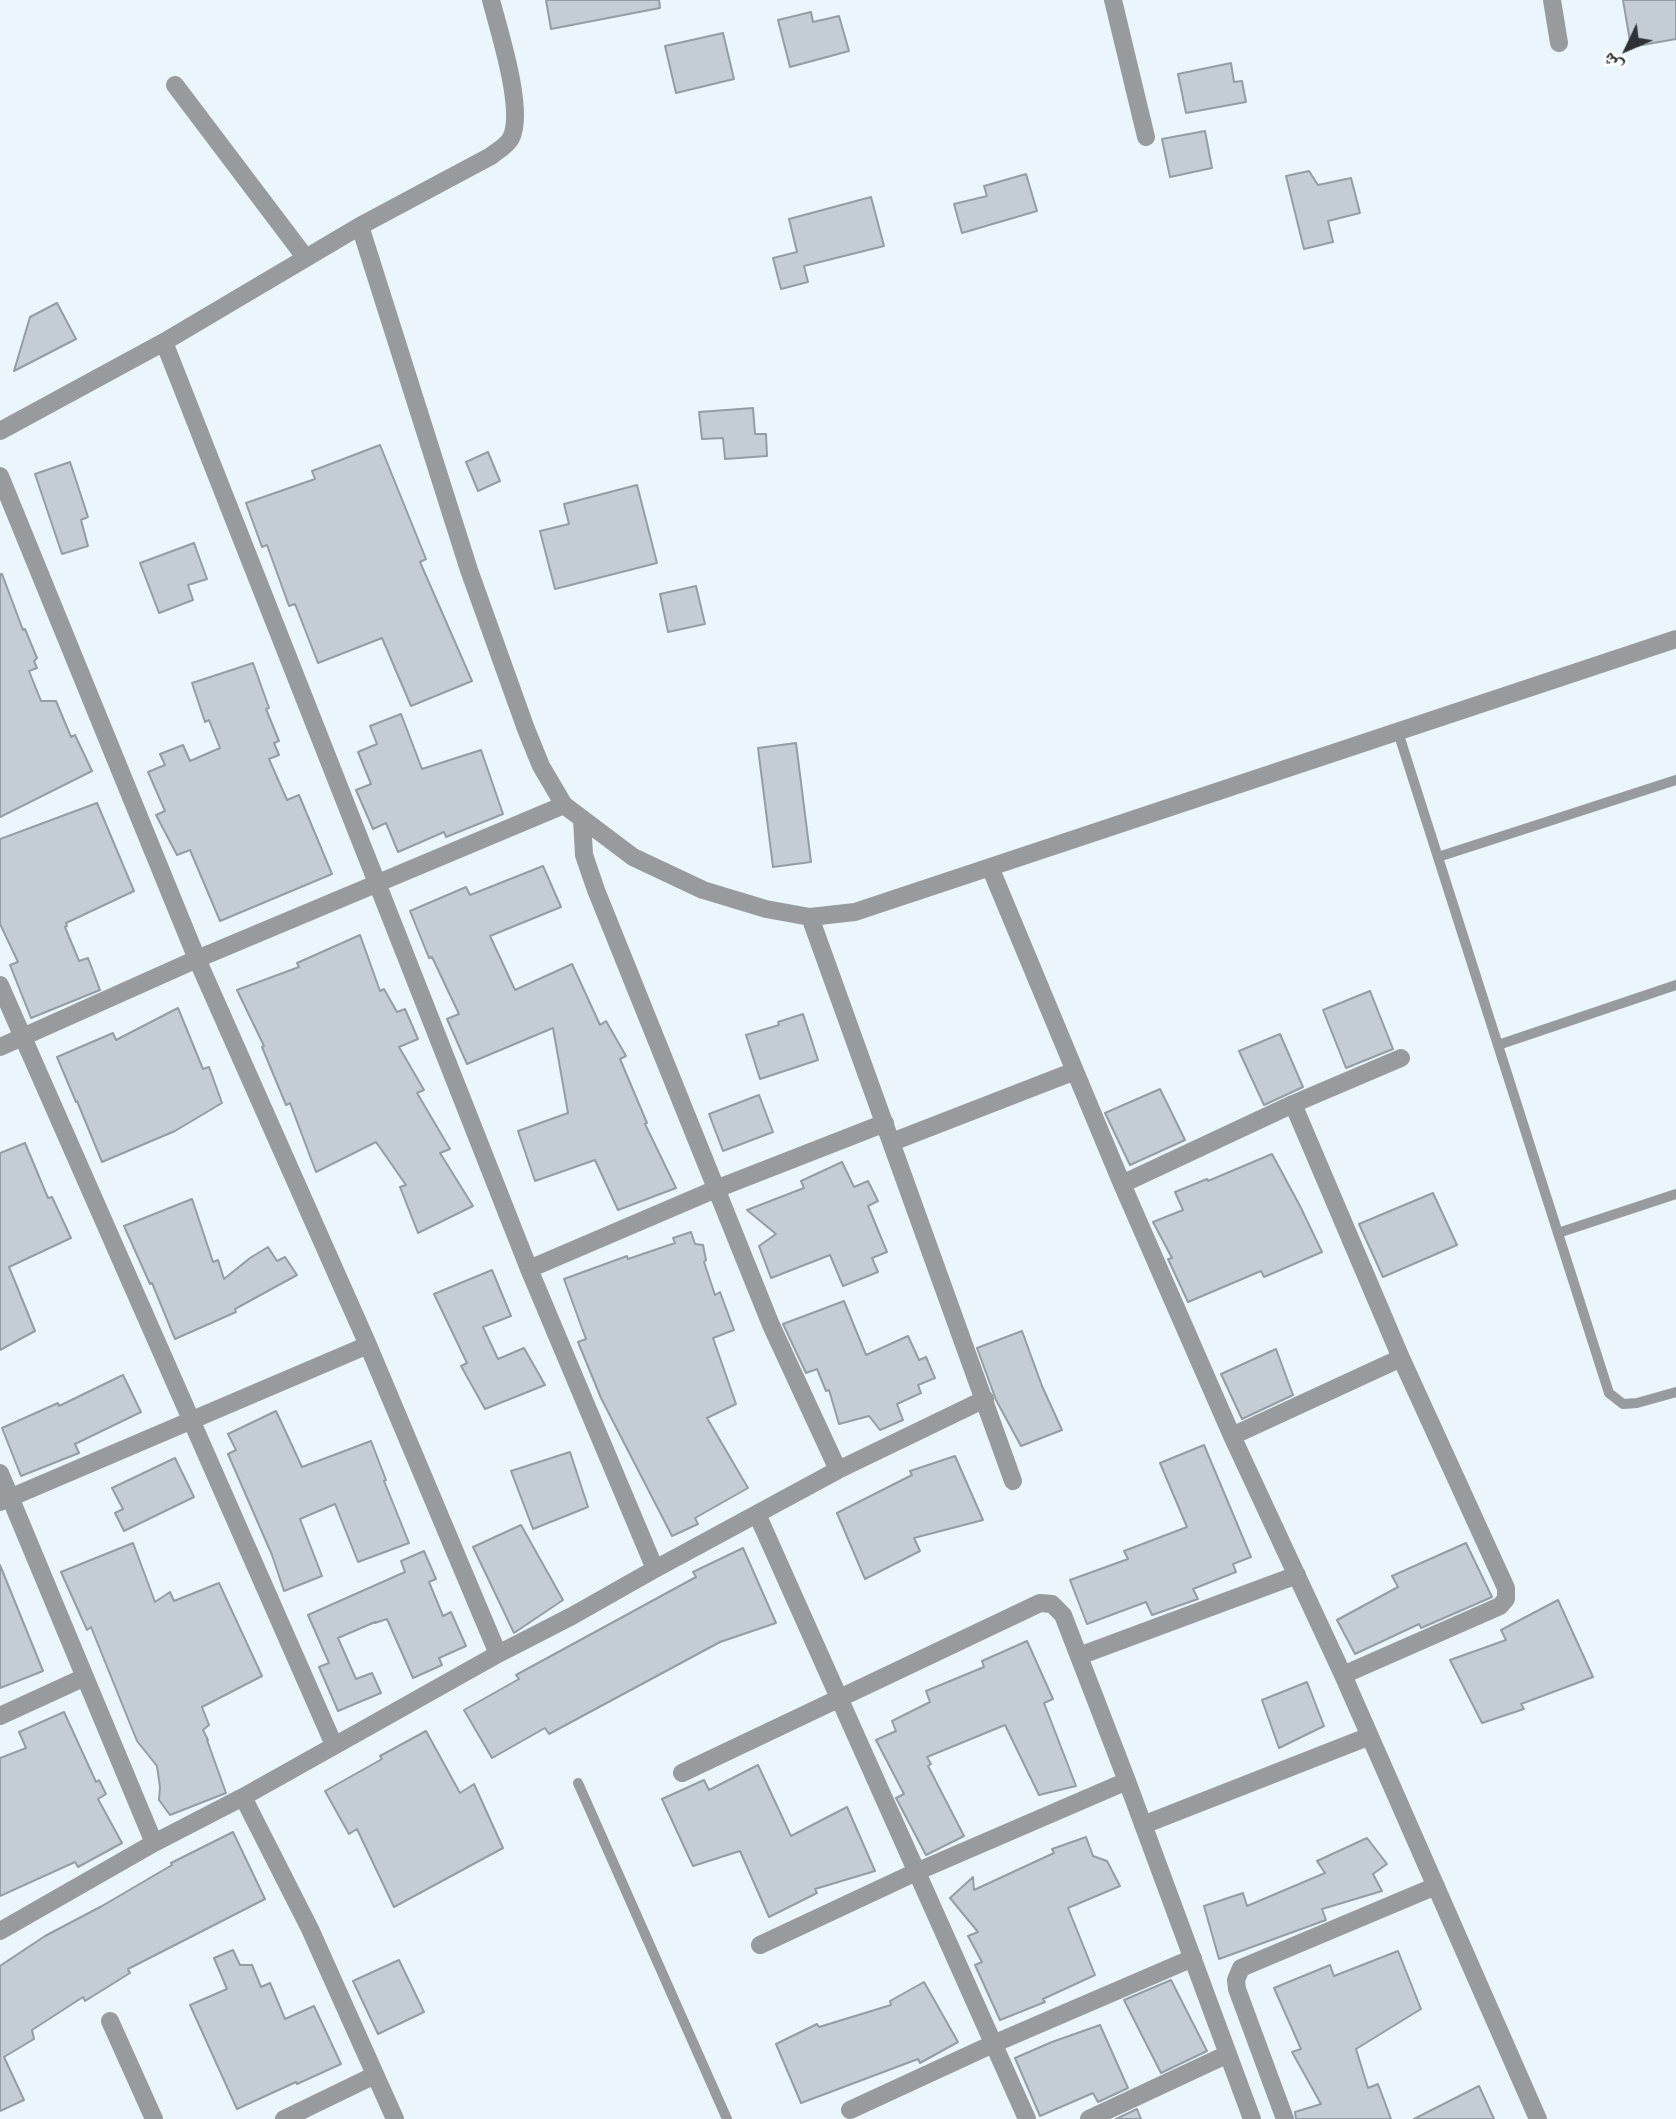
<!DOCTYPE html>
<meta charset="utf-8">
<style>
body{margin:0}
#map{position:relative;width:1676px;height:2119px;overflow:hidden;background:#ebf6fc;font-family:Manrope,"Noto Naskh Arabic",sans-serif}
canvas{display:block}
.north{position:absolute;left:1592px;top:14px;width:70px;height:70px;-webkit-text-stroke:5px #fff;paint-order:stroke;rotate:226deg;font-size:19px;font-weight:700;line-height:28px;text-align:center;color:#2e3235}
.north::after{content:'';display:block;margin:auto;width:24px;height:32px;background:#2e3235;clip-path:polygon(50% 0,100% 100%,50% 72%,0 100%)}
</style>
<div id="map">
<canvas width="1676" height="2119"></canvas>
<div class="north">ش</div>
</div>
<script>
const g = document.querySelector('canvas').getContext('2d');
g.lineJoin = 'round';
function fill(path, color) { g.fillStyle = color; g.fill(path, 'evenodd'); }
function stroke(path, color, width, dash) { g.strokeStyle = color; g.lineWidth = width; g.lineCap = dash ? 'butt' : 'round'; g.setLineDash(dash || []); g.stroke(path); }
const building = new Path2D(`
 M546 0H659L660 8 551 29Z
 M1623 0H1676V39L1631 47Z
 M811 12 813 22 839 16 849 51 790 67 778 20Z
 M723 33 734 79 676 93 665 46Z
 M1231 63 1234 82 1242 81 1246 102 1186 113 1178 74Z
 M1205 131 1212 168 1170 177 1162 139Z
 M1309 171 1318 185 1351 178 1360 213 1328 221 1333 242 1304 249 1286 176Z
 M1026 174 1037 211 962 233 954 204 987 196 984 186Z
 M871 197 884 246 804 266 808 282 781 289 773 258 797 252 789 219Z
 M57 303 76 339 14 371 30 317Z
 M753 408 755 434H766L767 456 725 459 723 438 702 439 699 412Z
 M380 445 426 559 420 562 472 681 411 706 382 638 318 663 295 604 289 606 267 545 262 547 246 503 315 479 312 471Z
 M488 452 500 481 478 491 466 462Z
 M70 462 88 517 81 520 88 546 62 554 35 474Z
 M637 485 657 563 555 589 540 531 569 524 564 504Z
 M194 543 207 579 188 585 193 600 159 613 140 563Z
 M0 574H2L23 630 25 629 37 658 34 661 37 668 29 671 41 701H56L71 737 75 735 92 771 0 817Z
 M696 586 705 624 668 632 660 594Z
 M253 663 269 708 266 709 279 741 274 743 279 755 269 759 287 800 299 795 332 874 220 921 190 850 177 855 156 815 165 811 148 772 165 765 160 754 183 745 190 761 220 748 209 720 205 722 192 683Z
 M401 714 422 769 481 750 503 814 446 837 444 832 398 852 386 823 373 829 356 790 371 784 358 752 377 744 370 726Z
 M796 743 811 862 773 867 758 748Z
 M97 803 134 891 66 923 67 926 65 927 79 961 88 958 100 990 31 1018 10 965 18 962 0 924V839Z
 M543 866 561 907 490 936 515 990 572 964 600 1025 606 1021 626 1056 620 1059 647 1123 645 1124 676 1188 618 1210 595 1160 535 1181 518 1131 568 1113 553 1028 467 1064 447 1019 459 1014 432 957 429 958 410 911 466 887 470 895Z
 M360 935 380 991 384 989 397 1012 405 1009 418 1039 399 1047 424 1090 417 1093 450 1149 440 1153 473 1206 418 1233 400 1187 406 1185 376 1142 316 1172 290 1103 286 1105 262 1047 264 1046 237 990 299 967 297 963Z
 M1370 991 1393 1049 1346 1068 1323 1010Z
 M178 1008 203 1069 209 1067 222 1103 175 1131 102 1162 77 1101 76 1102 57 1057 113 1033 116 1040Z
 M803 1014 818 1060 760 1079 746 1035 779 1025 778 1022Z
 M1280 1034 1303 1087 1264 1105 1239 1051Z
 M1160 1089 1185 1140 1130 1165 1105 1113Z
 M759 1095 773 1132 723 1151 709 1114Z
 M25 1143 48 1198 52 1197 71 1238 9 1267 35 1331 0 1350V1153Z
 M1272 1154 1300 1206 1322 1252 1264 1277 1261 1271 1188 1302 1168 1259 1172 1258 1153 1222 1183 1210 1175 1192 1207 1179 1208 1181Z
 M842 1162 854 1187 868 1181 878 1201 868 1206 887 1252 872 1258 878 1272 843 1286 830 1255 771 1278 759 1246 776 1234 747 1210 804 1188 801 1181Z
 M1433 1193 1457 1245 1383 1277 1359 1224Z
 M192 1199 213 1262 218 1260 224 1279 250 1258 268 1247 277 1261 285 1257 297 1275 235 1309 236 1312 175 1339 152 1283 150 1284 124 1226Z
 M691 1232 695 1244 703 1245 706 1260 704 1262 715 1295 720 1292 734 1330 713 1338 736 1404 707 1418 748 1488 695 1518 698 1524 672 1536 601 1398 578 1342 586 1339 564 1279 627 1256 628 1259 675 1243 673 1238Z
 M492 1270 511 1316 483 1327 498 1359 524 1348 545 1385 485 1409 461 1366 467 1363 434 1294Z
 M844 1301 866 1355 908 1336 919 1360 926 1357 935 1378 918 1385 921 1393 897 1404 903 1420 880 1430 869 1416 839 1424 829 1390 826 1391 817 1369 806 1373 783 1324Z
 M1022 1331 1042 1386 1062 1430 1021 1446 996 1400 977 1348Z
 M1276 1349 1293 1395 1242 1419 1221 1374Z
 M123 1375 141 1412 75 1444 79 1453 21 1476 2 1428 58 1403 59 1406Z
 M276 1411 302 1467 371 1441 386 1480 384 1481 409 1543 358 1562 335 1504 300 1519 322 1576 284 1591 272 1555 228 1454 236 1450 228 1434Z
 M1204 1445 1251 1557 1233 1564 1236 1572 1193 1589 1198 1599 1152 1615 1146 1602 1087 1624 1070 1580 1128 1559 1124 1551 1187 1527 1160 1463Z
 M570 1452 588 1507 533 1529 511 1471Z
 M955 1456 983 1520 914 1538 920 1551 865 1579 837 1513 912 1475 910 1471Z
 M175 1458 194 1497 124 1531 115 1513 123 1509 112 1488Z
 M521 1525 563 1600 514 1633 473 1547Z
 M133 1543 155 1602 170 1592 174 1601 219 1583 262 1676 202 1707 209 1725 203 1730 208 1740H207L226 1793 170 1815 159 1800 160 1787 157 1766 137 1741 91 1627 87 1630 61 1572Z
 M1466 1543 1492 1597 1421 1628 1419 1624 1355 1654 1337 1620 1398 1587 1392 1576Z
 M743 1548 776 1623 720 1642 549 1734 545 1728 492 1758 464 1710 519 1679 516 1675 696 1577 693 1572Z
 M424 1551 436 1579 429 1582 443 1616 451 1612 466 1646 439 1658 442 1665 413 1678 387 1619 375 1623V1622L338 1638 356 1679 372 1673 381 1693 338 1711 319 1667 329 1663 308 1615 405 1572 401 1561Z
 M0 1565 43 1671 0 1688Z
 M1558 1600 1593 1677 1521 1704 1524 1709 1482 1723 1450 1660 1506 1640 1501 1630Z
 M1027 1641 1053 1699 1044 1703 1076 1786 1039 1795 1005 1725 927 1757 931 1764 928 1766 964 1836 926 1855 896 1798 904 1794 876 1740 896 1731 892 1721 930 1702 926 1691 984 1667 982 1661Z
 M1307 1682 1324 1726 1279 1748 1262 1700Z
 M64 1712 96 1782 99 1780 106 1794 98 1799 122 1843 78 1867 75 1862 0 1896V1758L26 1748 19 1732Z
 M426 1731 460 1793 474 1784 503 1848 394 1907 357 1829 349 1834 325 1791 382 1759 380 1756Z
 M758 1765 791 1836 847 1807 875 1871 815 1889 817 1893 769 1917 740 1851 693 1866 662 1799 704 1780 709 1790Z
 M233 1832 265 1899 128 1969 130 1973 85 2001 83 1997 32 2030 34 2039 4 2057 24 2100 0 2111V1966L45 1936 102 1906 172 1865 171 1863Z
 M1086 1837 1093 1856 1107 1861 1120 1886 1068 1908 1095 1975 1043 1999 1045 2002 1000 2020 975 1965 982 1962 968 1936 978 1932 950 1898 973 1877 974 1890 1054 1853 1052 1849Z
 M1367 1838 1387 1864 1373 1874 1382 1891 1322 1909 1326 1920 1219 1959 1204 1906 1243 1893 1247 1906 1325 1873 1317 1861Z
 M233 1950 240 1965H252L261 1987 270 1983 285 2019 314 2006 341 2064 297 2084 296 2082 237 2109 190 2005 227 1989 214 1958Z
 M1398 1951 1421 2009 1356 2049 1368 2088 1378 2084 1391 2119H1296L1295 2112 1321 2104 1292 2052 1301 2049 1274 1988 1330 1965 1334 1976Z
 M399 1960 424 2012 378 2034 353 1981Z
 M1171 1980 1207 2051 1161 2073 1124 2000Z
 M924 1982 958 2042 920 2063 918 2059 801 2103 776 2044 817 2024 819 2027 891 2005 890 2001Z
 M1100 2025 1128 2088 1098 2102 1093 2093 1040 2116 1015 2058 1052 2042Z
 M1479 2086 1494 2119H1414Z
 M1137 2109 1141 2119H1116Z`);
fill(building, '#c3cdd3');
stroke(building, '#939da3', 2);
stroke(new Path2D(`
 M1398 732 1609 1393 1623 1404 1637 1403 1676 1392
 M1438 857 1676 780
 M1498 1045 1676 985
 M1558 1233 1676 1194
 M578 1783 727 2119`), '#979b9e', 10);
stroke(new Path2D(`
 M1113 0 1146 137
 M1552 0 1559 43
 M175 85 305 257
 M360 226 469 570 526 729 541 766 564 805 633 857 703 890 766 909 810 917 855 912 1676 639
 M164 342 529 1269 655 1569
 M0 431 164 342 360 226 491 156C497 151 507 146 511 138 525 111 499 31 491 0
 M0 476 197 959 368 1345 0 1502
 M582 819 584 855 596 890 771 1325 838 1470
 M990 867 1122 1184 1232 1436 1343 1675 1538 2119
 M810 917 1013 1481
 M0 985 334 1745
 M0 1047 197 959 564 805
 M1293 1104 1401 1358 1506 1588V1599L1500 1606 1343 1675
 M892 1142 1075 1071
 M1122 1184 1293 1104 1401 1058
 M529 1269 716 1189 885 1123
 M368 1345 498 1654
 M1232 1436 1401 1358
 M0 1473 154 1843
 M757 1514 1027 2119
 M1079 1656 1297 1575
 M0 1716 85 1677
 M682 1773 1040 1603 1052 1604 1063 1615 1127 1781 1252 2119
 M243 1797 310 1929 395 2119
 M1143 1825 1370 1736
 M0 1931 154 1843 243 1797 498 1654 572 1616 655 1569 838 1470 985 1399
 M760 1945 916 1872 1127 1781
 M110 2021 154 2119
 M850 2110 993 2044 1193 1958
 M284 2119 375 2075
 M1089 2119 1228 2054
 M1285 2119 1237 1989 1236 1980 1241 1968 1436 1886`), '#979b9e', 18);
</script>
